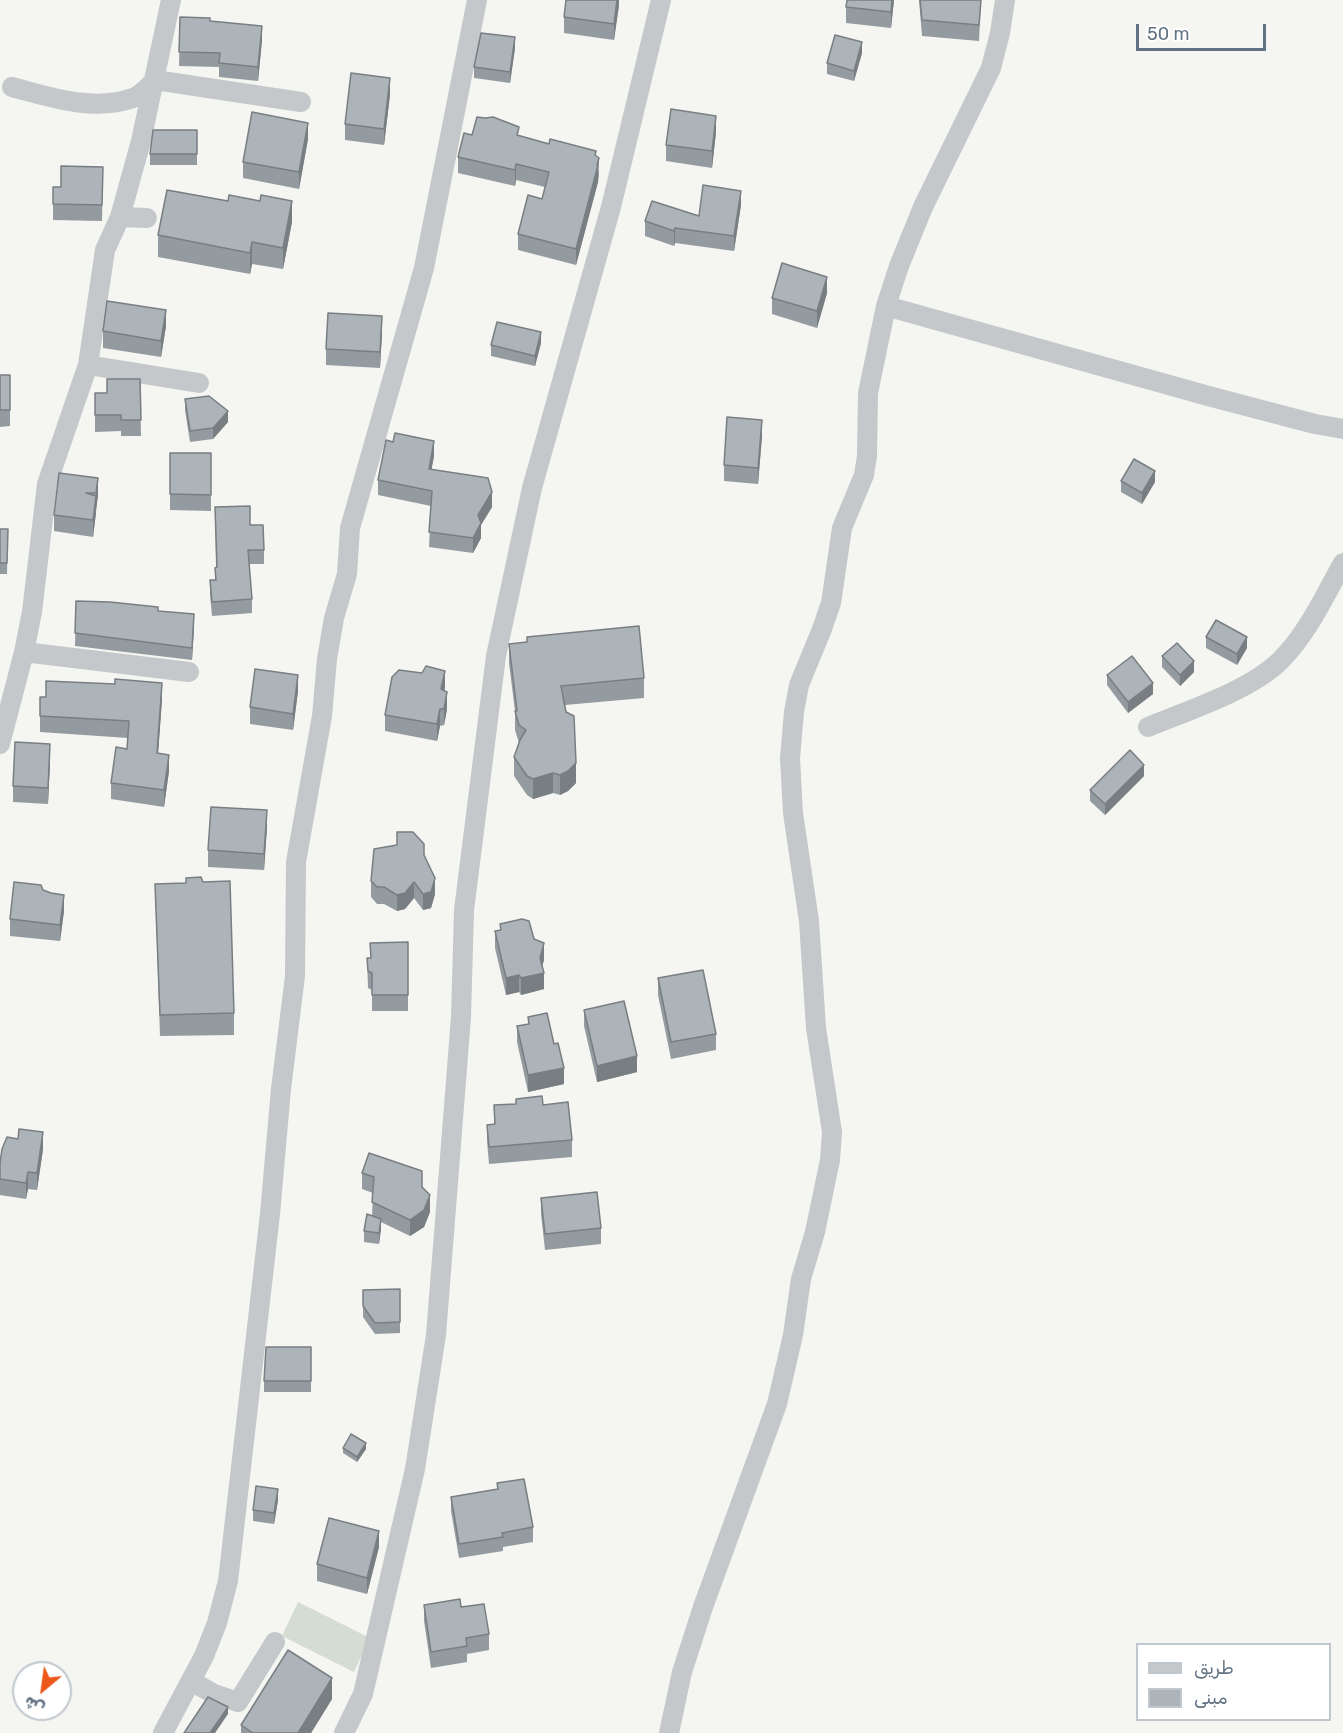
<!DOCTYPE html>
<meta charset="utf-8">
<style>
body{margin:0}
#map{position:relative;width:1343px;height:1733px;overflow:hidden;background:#f5f5f1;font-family:Rubik,"Noto Sans Arabic",sans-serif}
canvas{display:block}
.legend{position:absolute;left:1136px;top:1643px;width:195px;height:78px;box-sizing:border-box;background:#fff;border:2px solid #c0c7ce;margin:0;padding:8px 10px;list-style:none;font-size:18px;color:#627384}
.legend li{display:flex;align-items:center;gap:12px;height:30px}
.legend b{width:30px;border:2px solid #c0c7ce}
.north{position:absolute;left:12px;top:1661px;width:60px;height:60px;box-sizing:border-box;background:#fff;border:2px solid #c0c7ce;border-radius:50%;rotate:209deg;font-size:16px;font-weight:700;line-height:24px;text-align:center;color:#627384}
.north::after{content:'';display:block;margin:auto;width:21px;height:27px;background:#ec581a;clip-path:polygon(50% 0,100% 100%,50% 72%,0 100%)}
.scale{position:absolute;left:1136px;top:24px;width:130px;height:27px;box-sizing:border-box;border:3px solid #627384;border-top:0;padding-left:8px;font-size:18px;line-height:21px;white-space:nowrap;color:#627384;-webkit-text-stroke:4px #fff;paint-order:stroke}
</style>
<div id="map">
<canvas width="1343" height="1733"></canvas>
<ul class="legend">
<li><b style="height:8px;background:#c4c8cb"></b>طريق</li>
<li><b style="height:16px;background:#acb4ba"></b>مبنى</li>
</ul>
<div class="north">ش</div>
<div class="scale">50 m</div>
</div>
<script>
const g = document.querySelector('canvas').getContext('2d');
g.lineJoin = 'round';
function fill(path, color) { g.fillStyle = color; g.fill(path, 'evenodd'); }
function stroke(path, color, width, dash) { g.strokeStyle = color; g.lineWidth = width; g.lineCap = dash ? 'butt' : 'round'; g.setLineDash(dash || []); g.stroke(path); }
fill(new Path2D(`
 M298 1602 370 1638 354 1672 282 1636Z`), '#d5ddd2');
stroke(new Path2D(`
 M12 87C50 97 93 112 133 98 141 95 149 86 155 80L301 102
 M120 217 147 218
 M886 306 1212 397 1315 424 1343 429
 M88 365 199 383
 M24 652 189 672
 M1148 727C1189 710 1249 691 1280 661 1308 633 1324 597 1343 563
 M0 744 24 652 32 612 47 484 88 365 105 250 120 217 141 141 171 0
 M191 1681 214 1694 238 1702 275 1642
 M163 1733 204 1656 217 1623 228 1581 270 1214 281 1089 295 976 296 862 322 716 327 659 334 618 347 574 350 528 424 268 477 0
 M344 1733 363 1694 415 1469 436 1335 461 1017 464 910 496 656 532 488 611 207 661 0
 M669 1733 682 1672 703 1607 777 1404 793 1335 801 1279 815 1232 830 1160 832 1132 816 1028 809 921 793 813 790 758 794 712 799 685 822 629 831 603 842 528 864 475 867 456 868 393 886 306 899 266 923 207 991 68 1000 33 1005 0`), '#c4c8cb', 20);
fill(new Path2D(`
 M619 0 614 40 564 33V17Z
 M894 0 891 28 846 23V7Z
 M919 0H981L979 41 922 36Z
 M180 17 210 21 262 40 258 81 219 77V67L179 66Z
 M515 48 510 83 474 78V67Z
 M862 53 854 81 827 74V63Z
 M390 95 384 145 345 140V124Z
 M197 130V165H150V154Z
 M716 132 712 168 666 161V145Z
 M472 135 519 136 596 155 599 174 598 182 576 265 518 250V234L542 199 545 187 516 180 515 186 458 173V157Z
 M308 139 299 189 243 178V162Z
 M103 167 102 221 53 220V187H61Z
 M741 205 734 251 675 243 674 246 645 236V221L699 216Z
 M292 222 283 269 252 264 250 274 158 257V235Z
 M827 293 817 328 772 314V298Z
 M166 326 161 357 103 348V331Z
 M382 332 380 368 326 365V349Z
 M541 343 535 366 491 356V345Z
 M0 375H10V426L0 427Z
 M140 379 141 436H121V431L95 432V393H107Z
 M185 399 228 422 213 439 190 442 185 410Z
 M762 436 758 484 724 481V465Z
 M170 453H211V511L170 510Z
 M434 456 431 469 492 507 481 525V538L473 553 429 547 431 506 378 495V480Z
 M59 473 98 495 93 537 54 531V515Z
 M1121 481 1155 482 1142 504 1121 492Z
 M215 507 250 525 264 550V564H249L252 599V613L212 616 210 594V580H215V568L216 567Z
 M0 529H8L7 574H0Z
 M76 601 158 611 194 626 192 660 75 646Z
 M527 637 644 678V698L565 705 576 783 568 791 560 795 553 793 533 799 527 795 514 776V757L519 743 515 730V711L509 663V644L527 642Z
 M1206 637 1247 648 1237 665 1206 648Z
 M1162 656 1194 672 1180 686 1162 667Z
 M1107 675 1153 694 1128 713 1107 685Z
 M445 687 444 691 447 709 444 725 440 726 437 741 385 731V715Z
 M298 691 293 730 250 724V707Z
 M40 697 162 699 158 753 169 771 164 807 111 799V783L127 749 128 738 40 732Z
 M50 760 48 804 13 802V786Z
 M1144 776 1105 815 1090 801V790Z
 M267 827 264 870 208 867V850Z
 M424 855 435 894 431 908 423 910 414 898 405 909 397 911 384 904H377L371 897V881Z
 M155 884 234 1013V1035L160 1036Z
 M43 890 64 911 60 941 10 936V919Z
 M500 924 534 939 544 960 542 966 544 989 521 995 519 992 506 995 495 948V931L500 930Z
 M408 942V1011H372V990L368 988 367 958H370Z
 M658 978 716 1034V1050L671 1059 658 995Z
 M584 1010 637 1072 597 1082 584 1026Z
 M528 1017 554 1044 564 1084 528 1092 517 1042V1026L528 1024Z
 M494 1105H543L572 1140V1157L489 1164 487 1141V1125L494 1124Z
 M43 1149 37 1190 28 1189 26 1199 0 1195V1163Z
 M362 1173 422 1187 430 1212 424 1227 410 1236 381 1222 379 1244 364 1242V1231L372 1216 373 1193 362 1189Z
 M541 1198 601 1228V1244L545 1250 541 1214Z
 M400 1289V1333L375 1334 363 1317V1290Z
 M311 1347V1392H264V1381Z
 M343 1448 366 1449 357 1462 343 1453Z
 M497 1483 533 1527V1542L503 1547V1551L459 1558 451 1511V1497L497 1489Z
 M278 1500 274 1524 253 1521V1510Z
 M379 1547 367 1594 317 1581V1564Z
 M424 1605 461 1607 489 1634V1650L467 1654V1662L431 1668 424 1621Z
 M332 1699 311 1733H241V1725Z`), '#949ba0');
fill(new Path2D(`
 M617 0H619V6L614 40V24Z
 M892 0H894L891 28V12Z
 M262 26V40L258 81V67Z
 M515 37V48L510 83V72Z
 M862 42V53L854 81V71Z
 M390 78V95L384 145V129Z
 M716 116V132L712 168V151Z
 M308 123V139L299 189V172Z
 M599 158 598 182 576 265V249Z
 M516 164V180L515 186V170Z
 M741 191V205L734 251V236Z
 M292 201V222L283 269V248Z
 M675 228V243L674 246V231Z
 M252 242V264L250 274V253Z
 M827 277V293L817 328V311Z
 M166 310V326L161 357V341Z
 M382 316V332L380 368V352Z
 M541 332V343L535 366V356Z
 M228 411V422L213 439V428Z
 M762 420V436L758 484V468Z
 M434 441V456L429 484V469Z
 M1155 471V482L1142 504V493Z
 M98 478V495L96 510V493Z
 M492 492V507L481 525V538L473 553V538L478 515Z
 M96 496V513L93 537V520Z
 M194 614V626L192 660V648Z
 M1247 637V648L1237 665V654Z
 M1194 661V672L1180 686V675Z
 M445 671V687L441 706V689Z
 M298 675V691L293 730V714Z
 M162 683V699L157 769V753Z
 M1153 683V694L1128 713V702Z
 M447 692V709L444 725V709Z
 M440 709V726L437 741V724Z
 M50 744V760L48 804V788Z
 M169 755V771L164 807V790Z
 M576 763V783L568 791 560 795V775Z
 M1144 765V776L1105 815V804Z
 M553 773V793L533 799V779Z
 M267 810V827L264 870V854Z
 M435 878V894L431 908 423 910V894Z
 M414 882V898L405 909 397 911V895Z
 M64 895V911L60 941V925Z
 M544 943V960L540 974 544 973V989L521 995V978L540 958Z
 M519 975V992L506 995V978Z
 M637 1056V1072L597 1082V1066Z
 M564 1068V1084L528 1092V1075Z
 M43 1132V1149L37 1190V1173Z
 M28 1172V1189L26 1199V1183Z
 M430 1195V1212L424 1227 410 1236V1220Z
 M381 1219V1230L379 1244V1233Z
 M366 1443V1449L357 1462V1457Z
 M278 1489V1500L274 1524V1513Z
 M379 1531V1547L367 1594V1578Z
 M332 1678V1699L311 1733H298Z
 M228 1707V1714L215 1733H210Z`), '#787e82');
const building = new Path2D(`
 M566 0H617L614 24 564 17Z
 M847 0H892L891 12 846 7Z
 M920 0H981L979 25 922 20Z
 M180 17 210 18V21L262 26 258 67 219 63 220 53 179 52Z
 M481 33 515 37 510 72 474 67Z
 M835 35 862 42 854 71 827 63Z
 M351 73 390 78 384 129 345 124Z
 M671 109 716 116 712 151 666 145Z
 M252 112 308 123 299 172 243 162Z
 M477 117 485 118 493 117 519 127 517 135 549 144 550 139 596 151 595 155 599 158 597 165H598L576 249 518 234 528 195 542 199 549 172 516 164 515 170 458 157 464 133 472 135Z
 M153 130H197V154H150Z
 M61 166 103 167 102 205 53 204V187H61Z
 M703 185 741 191 734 236 675 228 674 231 645 221 652 201 699 216Z
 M167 190 228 201 229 195 260 201 261 195 292 201 283 248 252 242 250 253 158 235Z
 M782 263 827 277 817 311 772 298Z
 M107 301 166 310 161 341 103 331Z
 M328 313 382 316 380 352 326 349Z
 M497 322 541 332 535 356 491 345Z
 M0 375H10V410H0Z
 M107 379H140L141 420H121V415H95V393H107Z
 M209 396 228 411 213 428 190 431 185 399Z
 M727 417 762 420 758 468 724 465Z
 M395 433 434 441 429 469 488 478 492 492 478 515 481 523 473 538 429 532 432 491 378 480 386 440 393 442Z
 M170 453H211V495L170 494Z
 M1134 459 1155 471 1142 493 1121 481Z
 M59 473 98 478 96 493H86L96 496 93 520 54 515Z
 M250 506V525H263L264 550H248L252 599 212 602 210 580H216L215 568 217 567 215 507Z
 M0 529H8L7 563H0Z
 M76 601 110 602 158 607V611L194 614 192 648 75 633Z
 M1216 620 1247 637 1237 654 1206 637Z
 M639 626 644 678 561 686 566 712 574 716 576 763 568 771 560 775 553 773 533 779 527 776 514 757 520 740 526 730 519 725 515 711H517L509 644 527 642V637Z
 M1177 643 1194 661 1180 675 1162 656Z
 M1132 656 1153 683 1128 702 1107 675Z
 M426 666 445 671 441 689 447 692 444 709H440L437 724 385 715 392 677 399 670 422 673Z
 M255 669 298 675 293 714 250 707Z
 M115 679 162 683 157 753 169 755 164 790 111 783 116 747 127 749 129 721 40 716V697H46V681L115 684Z
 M15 742 50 744 48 788 13 786Z
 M1130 750 1144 765 1105 804 1090 790Z
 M211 807 267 810 264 854 208 850Z
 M397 832H413L424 844V855L435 878 431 892 423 894 414 882 405 893 397 895 384 887H377L371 881 374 849 397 845Z
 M201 877 203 882 230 881 234 1013 160 1015 155 884 186 883V878Z
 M14 882 41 885 43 890 51 893 64 895 60 925 10 919Z
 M522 919 529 921 534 939 544 943 540 958 544 973 521 978 519 975 506 978 495 931 501 930 500 924Z
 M408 942V995H372V973L368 971 367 958H371L370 943Z
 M703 970 716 1034 671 1042 658 978Z
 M624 1001 637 1056 597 1066 584 1010Z
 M547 1013 554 1044 558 1043 564 1068 528 1075 517 1026 529 1024 528 1017Z
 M542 1096 543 1105 568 1102 572 1140 489 1147 487 1125 495 1124 494 1105 516 1104V1099Z
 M19 1129 43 1132 37 1173 28 1172 26 1183 0 1179V1163L2 1149 7 1137 18 1139Z
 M369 1153 422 1171V1187L430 1195 424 1210 410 1220 372 1202 374 1177 362 1173Z
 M597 1192 601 1228 545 1234 541 1198Z
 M367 1214 381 1219 379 1233 364 1231Z
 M400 1289V1322L375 1323 363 1306V1290Z
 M266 1347H311V1381H264Z
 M351 1434 366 1443 357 1457 343 1448Z
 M524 1479 533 1527 502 1533 503 1537 459 1544 451 1497 498 1489 497 1483Z
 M256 1486 278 1489 274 1513 253 1510Z
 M329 1518 379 1531 367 1578 317 1564Z
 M460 1599 461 1607 484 1604 489 1634 466 1638 467 1646 431 1652 424 1605Z
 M288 1650 332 1678 298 1733H253L241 1725Z
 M208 1697 228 1707 210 1733H184Z`);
fill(building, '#acb4ba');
stroke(building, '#787e82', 1.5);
</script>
